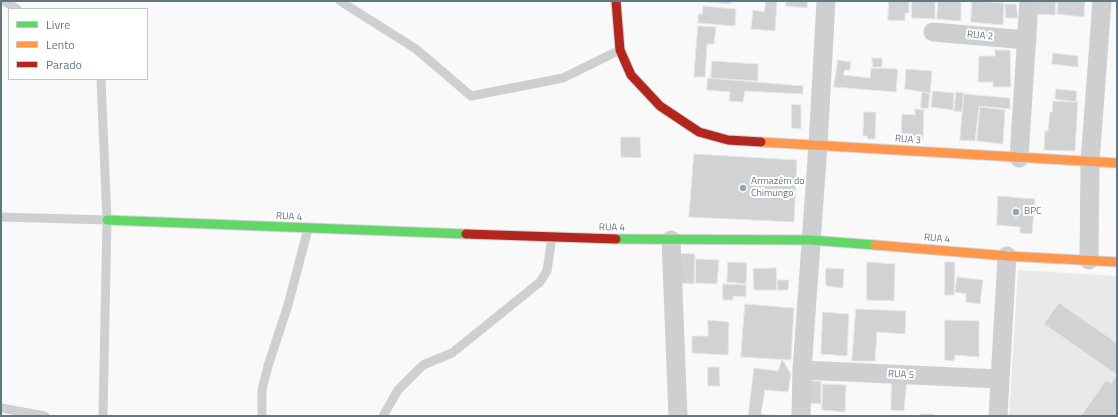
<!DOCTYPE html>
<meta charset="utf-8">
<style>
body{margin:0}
#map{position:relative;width:1118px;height:417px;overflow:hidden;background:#f9f9f9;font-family:"Titillium Web",sans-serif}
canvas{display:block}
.frame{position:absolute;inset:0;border:2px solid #657683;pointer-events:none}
.legend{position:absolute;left:8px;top:8px;width:140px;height:72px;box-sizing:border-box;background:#fff;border:1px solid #c1c8cd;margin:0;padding:5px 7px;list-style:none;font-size:12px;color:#657683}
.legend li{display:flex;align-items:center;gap:8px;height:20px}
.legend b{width:20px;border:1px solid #c1c8cd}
</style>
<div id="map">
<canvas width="1118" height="417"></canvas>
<div class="frame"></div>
<ul class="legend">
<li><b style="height:5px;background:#63d668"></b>Livre</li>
<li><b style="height:5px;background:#ff974d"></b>Lento</li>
<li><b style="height:5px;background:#b3261e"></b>Parado</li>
</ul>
</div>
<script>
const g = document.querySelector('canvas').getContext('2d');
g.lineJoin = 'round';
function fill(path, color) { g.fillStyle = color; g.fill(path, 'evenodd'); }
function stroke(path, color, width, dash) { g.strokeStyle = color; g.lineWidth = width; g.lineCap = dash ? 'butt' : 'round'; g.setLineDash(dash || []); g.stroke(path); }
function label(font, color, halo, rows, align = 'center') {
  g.font = font + ' "Titillium Web",sans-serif'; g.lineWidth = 4; g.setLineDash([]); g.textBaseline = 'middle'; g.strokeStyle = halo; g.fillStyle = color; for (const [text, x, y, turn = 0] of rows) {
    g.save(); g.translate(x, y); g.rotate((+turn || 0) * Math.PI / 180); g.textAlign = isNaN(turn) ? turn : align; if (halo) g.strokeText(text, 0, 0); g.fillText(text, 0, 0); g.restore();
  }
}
fill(new Path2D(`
 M1018 270 1117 276V416H1009Z`), '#e8e9e9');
const building = new Path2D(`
 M706 1H731V4L706 2Z
 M766 1H777L775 31 751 29 753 10 764 12Z
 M786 1H808L807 8 786 6Z
 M889 1H909V13H905V21L888 20Z
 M912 1H935V19L912 18Z
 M938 1H961V21L937 19Z
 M972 1 1004 3 1003 25 971 22Z
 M1033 1H1056L1055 15 1033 14Z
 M1058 1H1085L1084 17 1057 14Z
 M1005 4H1016L1018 18H1006Z
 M703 6 736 9 735 26 698 23V14H702Z
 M698 26 716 27 714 44H707L705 77H694Z
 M995 50H1010L1011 87H993V82H978L979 56H995Z
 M1053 53 1078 56V67L1052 64Z
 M872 58H882V67H873Z
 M838 60 851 62 850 70H845L843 75 870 78 871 68 898 69 896 92 834 87Z
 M712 61 758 64V81L711 78Z
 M906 69 932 71 930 93 905 89Z
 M708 78 803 86V94L745 91 743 102 729 101 730 92 707 90Z
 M1056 89 1077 91 1076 102 1055 99Z
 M933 91 954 93 953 110 931 107Z
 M922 92 930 94 928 109 921 108Z
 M956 92 964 93 962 112 954 111Z
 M964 94 1010 98V109L979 106 975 141 960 140Z
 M1053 101 1078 102 1075 151 1044 150 1045 131H1048L1050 112H1052Z
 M792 104 801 105V129L792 128Z
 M980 107 1005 110 1003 144 977 141Z
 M915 109 924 110 923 140 901 138 902 114 915 115Z
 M864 112H876L875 139H868L867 136H863Z
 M621 137H640L641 158 621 157Z
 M694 154 797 160 794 222 689 217Z
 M998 196 1035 199 1032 234 1020 233V227L997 225Z
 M676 253 695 254 694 284 676 283Z
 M696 259 719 260 717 284 696 283Z
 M728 262 747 263 746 284 727 282Z
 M867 262 895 264 894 301 867 300Z
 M945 262H955L954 295H945Z
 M776 268 777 290H754L753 269Z
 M826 268 844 269 843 288 826 286Z
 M957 277 983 280 980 304 966 302V294L955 292Z
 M777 280H789L788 290H778Z
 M723 284 746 285V297L733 296V300H723Z
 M1059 303 1117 343V414L1116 416H1081L1106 380 1111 383 1117 375 1044 324Z
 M745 304 794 308 791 360 741 357Z
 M856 309 906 311 905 334 877 332 875 361H852Z
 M823 312 849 314 847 356 821 354Z
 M708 320 729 322 728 355 692 353V336H708Z
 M945 320 979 321V357L955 355 954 361 945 360Z
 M782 359 791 374 788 392 765 390 761 414 779 416H748L754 368 778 371Z
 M708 367H719L720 386H708Z
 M892 377 907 378 904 411 891 410Z
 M808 381H821V404L808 403Z
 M823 384 846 385 845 412 822 410Z
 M921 414H934V416H921Z`);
fill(building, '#d0d2d3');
stroke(building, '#e8e8e8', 1);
const fast = new Path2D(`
 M107 220 466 234
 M616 239 810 240 875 245`);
const slow = new Path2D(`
 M761 142 1117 163
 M875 245 1007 256 1117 262`);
const jam = new Path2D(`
 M616 1 620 50 631 75 660 106 699 132 728 140 761 142
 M466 234 616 239`);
stroke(fast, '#d5d6d7', 11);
stroke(slow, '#d5d6d7', 11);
stroke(jam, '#d5d6d7', 11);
stroke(new Path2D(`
 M4 1 17 9
 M340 1 416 49 471 96 563 78 620 50
 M101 79 107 220 103 416
 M1 217 107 220
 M1 408 45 416
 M262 416V390L268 366 288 305 308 229
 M383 416 398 390 423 365 452 353 540 282 547 271 552 237`), '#cecfd0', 9);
stroke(new Path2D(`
 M933 32 1027 40
 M1019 158 1029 1
 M671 240 678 416
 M1089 260 1090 162 1102 1
 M802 370 1000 379
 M801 416 802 370 818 145 826 1
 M998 416 1007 256`), '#cecfd0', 19);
stroke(fast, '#63d668', 9);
stroke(slow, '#ff974d', 9);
stroke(jam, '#b3261e', 9);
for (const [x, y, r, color] of [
 [743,188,4,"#99a4ac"],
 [1016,212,4,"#99a4ac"]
]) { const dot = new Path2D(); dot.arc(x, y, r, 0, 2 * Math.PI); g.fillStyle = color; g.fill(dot); stroke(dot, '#fff', 1.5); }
label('10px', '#657683', '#fff', [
 ["RUA 2",980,36,5],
 ["RUA 3",908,140,4],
 ["RUA 4",289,217,3],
 ["RUA 4",612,228,1],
 ["RUA 4",937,239,5],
 ["RUA 5",901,375,3]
]);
label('10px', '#657683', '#fff', [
 ["Armazém do",751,182],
 ["Chimungo",751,194],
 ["BPC",1024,212]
], 'left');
</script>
